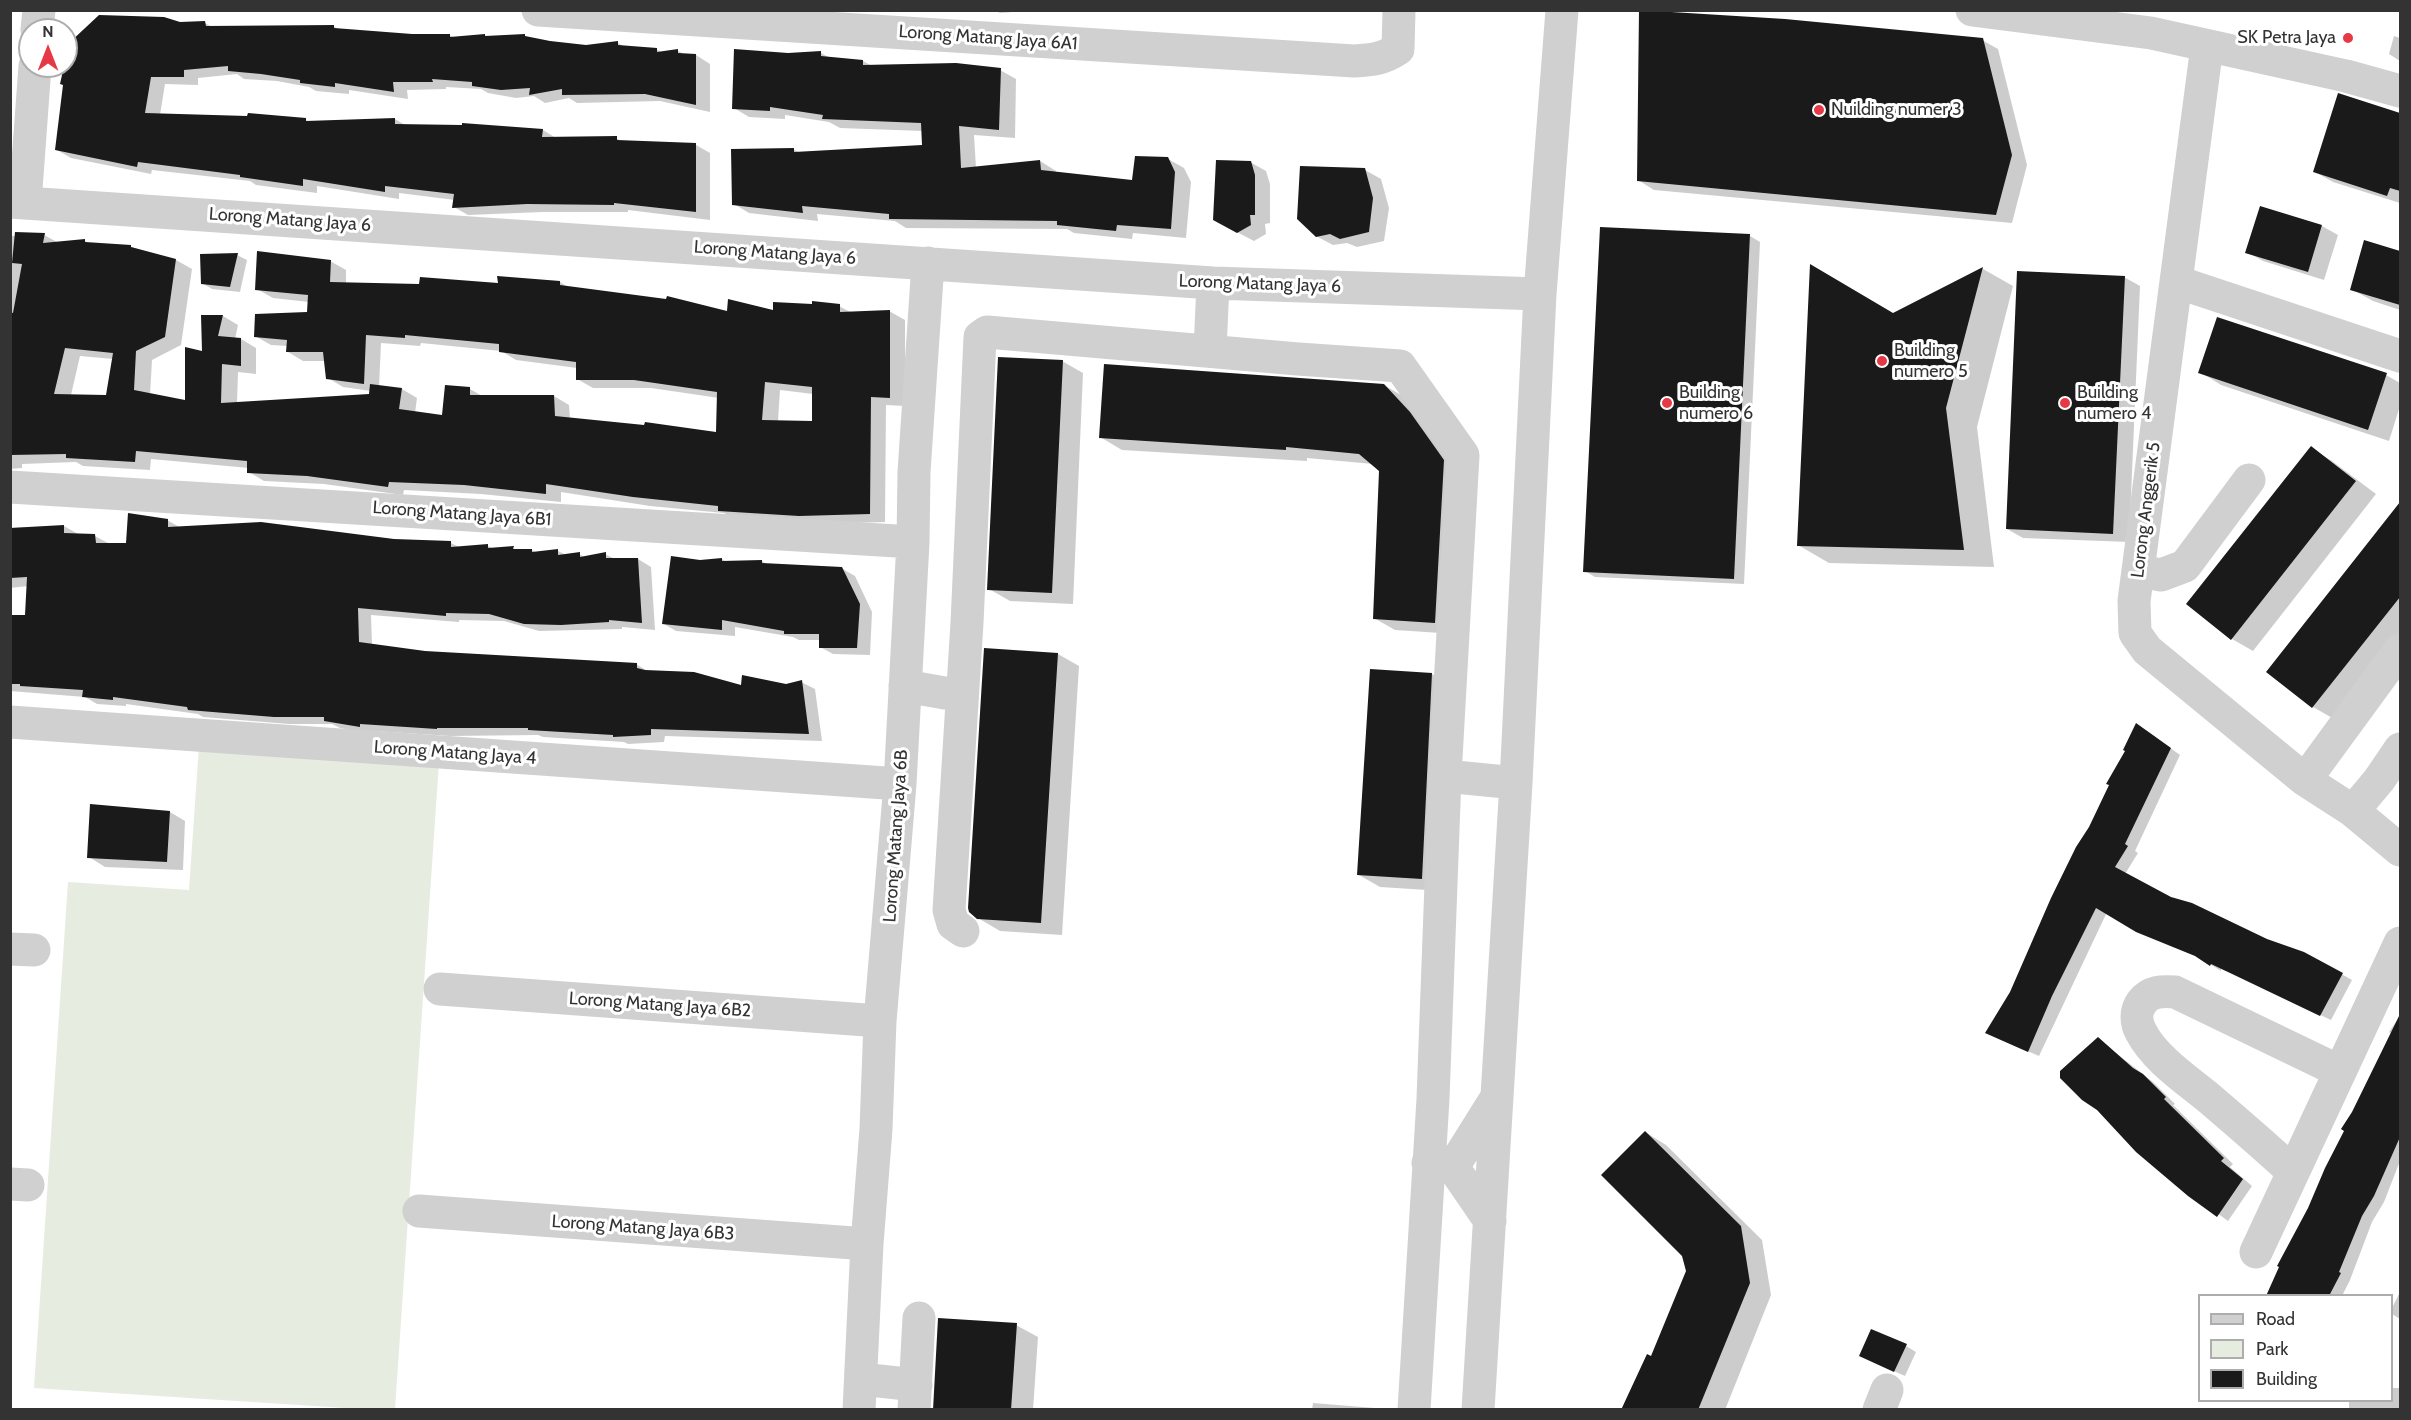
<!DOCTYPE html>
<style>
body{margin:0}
#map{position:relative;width:2411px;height:1420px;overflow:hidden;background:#fff;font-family:Cabin,sans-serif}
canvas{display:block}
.frame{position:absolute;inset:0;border:12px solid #333;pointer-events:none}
.legend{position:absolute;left:2198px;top:1294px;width:195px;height:108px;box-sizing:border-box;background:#fff;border:2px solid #adadad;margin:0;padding:8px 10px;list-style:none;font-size:18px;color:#333}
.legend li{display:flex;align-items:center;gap:12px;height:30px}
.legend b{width:30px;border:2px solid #adadad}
.north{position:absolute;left:18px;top:18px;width:60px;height:60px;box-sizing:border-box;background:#fff;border:2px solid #adadad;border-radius:50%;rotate:0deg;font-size:16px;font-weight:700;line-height:24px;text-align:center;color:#333}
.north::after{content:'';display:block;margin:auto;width:21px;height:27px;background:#e63946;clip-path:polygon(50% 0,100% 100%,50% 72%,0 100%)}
</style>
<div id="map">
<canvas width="2411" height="1420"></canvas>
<div class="frame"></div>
<ul class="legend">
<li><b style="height:8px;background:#d0d0d0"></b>Road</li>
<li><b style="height:16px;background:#e6ecdf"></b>Park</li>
<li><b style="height:16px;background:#1a1a1a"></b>Building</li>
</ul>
<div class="north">N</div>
</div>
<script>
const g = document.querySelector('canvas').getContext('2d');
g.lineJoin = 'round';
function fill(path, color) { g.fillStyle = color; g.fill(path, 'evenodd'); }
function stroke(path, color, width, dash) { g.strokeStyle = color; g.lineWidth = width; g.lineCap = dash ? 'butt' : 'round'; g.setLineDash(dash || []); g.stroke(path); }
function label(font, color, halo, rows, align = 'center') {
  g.font = font + ' Cabin,sans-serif'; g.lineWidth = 6; g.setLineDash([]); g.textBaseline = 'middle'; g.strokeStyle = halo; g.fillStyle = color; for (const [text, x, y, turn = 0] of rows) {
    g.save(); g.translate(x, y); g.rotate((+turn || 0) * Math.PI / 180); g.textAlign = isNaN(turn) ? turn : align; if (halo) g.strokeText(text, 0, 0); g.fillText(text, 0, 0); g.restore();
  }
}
fill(new Path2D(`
 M199 746 439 762 395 1409H361L34 1388 68 882 189 890Z`), '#e6ecdf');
fill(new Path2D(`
 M1039 10 1000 13 996 11 960 10Z
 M205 23 212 27 333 26 340 30 412 36 449 35 455 38 485 35 488 37 525 36 530 39 586 46 618 43 625 47 656 49 663 53 678 51 684 54 696 55 710 64V112L660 101 577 103 569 98 545 103 534 96 516 98 488 93 481 89 446 87V89L407 90 408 99 349 90V94L316 91 309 87 277 81 244 79 237 74 198 78V85L165 84 160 115 306 120 309 122 395 119 405 125 543 130 556 138H616L623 142 696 145 710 153V220L628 210V212H543L468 215 454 207 455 200 399 193V199L317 186V193L256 185 250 181 152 170 151 174 71 158 57 150 70 44 179 24Z
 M2394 36 2400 38V61L2389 54Z
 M1982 40 1998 49 2027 165 2012 223 1654 190 1638 180Z
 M821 53 830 58 863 61 872 66 1000 70 1016 79 1015 138 974 135 976 168 1040 161 1056 171V173L1134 181 1168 159 1184 168 1191 182 1186 238 1133 233 1132 239 1074 233 1067 229 906 228 895 221 817 214 818 221 749 213 734 204 793 149 800 153 923 147V131L840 128 829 122 785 115V119L749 117 734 108 788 55Z
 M2339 95 2400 114V203L2333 182 2315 172Z
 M1250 162 1266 171 1270 184V223L1265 224 1266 234 1254 241 1231 229Z
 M1365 170 1381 179 1389 208 1384 241 1357 247 1347 243 1333 245 1316 236Z
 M2261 208 2322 226 2338 235 2324 280 2263 261 2247 252Z
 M1601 229 1750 236 1760 242 1744 584 1595 577 1585 571Z
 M44 235 59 243 85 241 90 244 131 247 176 260 192 269 181 345 152 360 150 395 186 402 203 352 223 316 238 325 235 339H241L256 348V374L238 372 237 404 371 395V391L343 387 328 378 325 361H303L288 352V346L271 345 255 336 308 313 309 302 273 298 257 289 330 261 346 270V284L499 285 560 282 569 288 729 313 774 312 839 306 852 313 889 311 905 320V406L886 405 885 522 816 524 735 519 724 513 650 506 561 492V502L481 494 404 490 403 495 324 484 264 481 249 472V468L151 459 150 470 83 466 76 462 22 464V468L10 469V236ZM381 343 420 346 421 343 501 351 516 360 577 368V379L593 388H651L719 398 718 434 570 419 569 405 554 396H482L470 389 443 417 415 413 417 398 402 389 379 387ZM80 356 113 359 107 396 71 395ZM780 390 813 394 814 422 778 421Z
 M2365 242 2400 252V310L2373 301 2351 289Z
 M237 255 247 260 240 292 212 289 202 283Z
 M1983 269 2013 286 1977 427 1994 567 1829 563 1798 545 1893 314Z
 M2124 277 2140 286 2129 542 2023 538 2007 529Z
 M1062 361 1083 373 1073 604 1010 601 989 589Z
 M2200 372 2386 375 2400 383V406L2389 441 2221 385Z
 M1384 385 1406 398 1465 474 1456 634 1395 630 1374 618 1380 471 1373 464 1307 458V461L1122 450 1100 437Z
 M2311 448 2332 461 2376 494 2253 651 2232 639Z
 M2396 511 2400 513V635L2334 719 2313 707 2268 672Z
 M167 520 181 528 451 543 459 547 488 546 494 549 513 548 519 551 532 550 537 553 558 551 566 555 579 554 586 558 605 554 615 559H638L651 567 655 630 622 627V629L539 631 504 621 459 620V622L371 615 372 645 425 652 636 664 649 672 743 687 786 686 801 682 815 689 822 741 665 736 664 742 628 744 624 742 543 737 538 735 450 736 373 731V734L340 728 332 724H289L203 717 198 714 126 704V706L97 704 85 697 10 691V617H27L28 586 10 588V528L64 526 78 534 95 536 108 543 127 544Z
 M722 559 728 563 762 561 768 565 841 568 855 576 872 612 870 655 833 654 820 647V640H799L793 637 735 627V636L676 631 664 624 700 562Z
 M1058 654 1079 666 1062 935 1000 931 978 918Z
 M1432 674 1453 686 1443 891 1380 887 1359 875Z
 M2147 731 2180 755 2135 851 2138 853 2125 874 2170 898 2266 940 2304 953 2352 980 2331 1020 2240 977 2221 969V971L2202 959 2107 912 2039 1056 1997 1038 2011 992Z
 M170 812 185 821 183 870 105 867 89 857Z
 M2400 1016V1161L2384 1202 2372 1222 2350 1280 2342 1296H2276L2309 1209 2392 1034 2389 1032Z
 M2098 1039 2153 1082 2175 1104 2173 1105 2233 1164 2230 1167 2252 1186 2228 1221 2169 1178 2119 1133 2098 1109Z
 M1645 1132 1666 1145 1762 1240 1771 1295 1725 1410H1622L1651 1358 1687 1271Z
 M2400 1292V1319L2392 1314V1308Z
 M1016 1325 1038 1337 1033 1410H934Z
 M1906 1346 1916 1352 1905 1376 1871 1361Z
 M2392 1388H2400V1410H2349V1400H2392Z
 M1313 1403 1387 1409 1388 1410H1312Z`), '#0003');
fill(new Path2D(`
 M1639 10 1785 19 1983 38 2012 155 1996 215 1637 181Z
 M99 15 164 17 180 22 205 21 206 26 334 25V28L412 34H450V37L485 34V36L525 34V36L550 41 586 45 618 41V45L657 48V52L678 49V53L696 54V105L645 94 562 95V89L529 95 530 88 501 90 472 86V82L432 79 433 82H393L394 92 335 83V87L300 83V80L261 74 228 71V66L184 70V77H151L145 113 247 116 248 113 306 118V121L395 118V124L462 125V123L543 129 542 137 617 136V140L696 143V212L614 203V205L527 204 452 208 454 194 385 186V192L303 179V186L240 177V175L138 162 137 167 55 150 63 85 60 84 64 66H66L68 44Z
 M734 49 788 53 821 51V56L863 60V65L956 63 1001 68 999 130 959 126 961 168 1040 160 1041 170 1132 180 1135 156 1168 157 1175 172 1171 229 1117 225 1116 231 1057 225V221L889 219V214L802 206 803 213 732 205 731 149 794 148V152L922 145 921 123 822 119 823 115 770 107V111L732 109Z
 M2338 93 2400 113V191L2390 188 2387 196 2313 172Z
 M1216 160 1251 161 1255 175V215H1250L1251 225 1237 233 1213 220Z
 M1300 166 1365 168 1373 198 1369 232 1340 239 1330 234 1316 237 1297 219Z
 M2260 206 2322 225 2308 272 2245 253Z
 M1600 227 1750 234 1734 579 1583 572Z
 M15 232 45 233 43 243 85 239V242L131 245V247L176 259 165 337 136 351 134 390 185 400V347L202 351 201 315H223L218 336 241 338V366L222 364 221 403 369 394 370 384 402 388 399 409 442 415 445 385 470 387V395H554L555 416 644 425 645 422 716 432 717 392 634 380H576V362L499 352V344L405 335V338L366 335 364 384 326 379 323 352H286L287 340 254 337 255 314 307 312 308 295 255 290 257 251 331 260 330 282 419 284 420 277 498 283 497 276 560 281V285L666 299 667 296 727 311 728 299 773 310V302L812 304V301L840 304V312L890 310V398L871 397 870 514 799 516 718 511V506L633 497 546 484V494L464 485 389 482 388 487 307 476 247 473V461L136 451 135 462 66 458V454L10 455V312L13 313 22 264 12 263ZM65 348 113 353 106 395 54 394ZM765 382 812 387V421L762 420Z
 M2364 240 2400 251V305L2350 290Z
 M238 253 230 287 201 284 200 254Z
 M1810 264 1893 313 1983 267 1946 408 1964 550 1797 546Z
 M2017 271 2125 276 2113 534 2006 529Z
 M2217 317 2387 373 2368 430 2198 373Z
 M998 357 1063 360 1052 593 987 590Z
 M1104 364 1384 384 1410 412 1444 460 1435 623 1373 619 1379 471 1359 454 1286 447V450L1099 438Z
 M2311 446 2356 481 2231 640 2186 604Z
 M2400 502V597L2312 708 2266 672Z
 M128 513 168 519V527L261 522 394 539 451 541V547L488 544V548L514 546 513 549H532V552L558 549V555L580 552V557L606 552V558H638L642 623 609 620V622L561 625 524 624 489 614 446 613V616L358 608 359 642 425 651 637 663V668L645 670 694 672 741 685 742 675 786 684 802 680 809 734 651 729V735L613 737V735L528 730V728H437V729L360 724V727L324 721V717H274L188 710 187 707 113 697V700L82 697 83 690 20 686V684H10V615H25L27 577 10 578V528L64 525V533L95 534 96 543H126Z
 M671 556 700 560 722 558V561L762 560V563L842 567 860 604 857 648H819V634H784V631L722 620V630L662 624Z
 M984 648 1058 653 1041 923 977 919 969 912 968 908Z
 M1370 669 1432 673 1422 879 1357 875Z
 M2136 723 2171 748 2125 844 2128 846 2115 867 2171 897 2192 903 2267 939 2304 952 2343 973 2320 1016 2228 972 2211 964 2210 966 2195 956 2136 932 2096 908 2052 996 2028 1052 1985 1033 2010 992 2051 898 2076 847 2089 827 2109 785 2106 784 2125 751 2123 750Z
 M90 804 170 811 167 862 87 858Z
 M2400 1014V1137L2374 1196 2362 1216 2339 1272 2341 1273 2329 1296H2266L2279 1267 2277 1266 2308 1208 2325 1168 2344 1131 2341 1129 2352 1112Z
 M2098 1037 2133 1068 2143 1074 2166 1097 2164 1099 2224 1158 2221 1161 2243 1179 2217 1217 2188 1196 2136 1152 2097 1110 2082 1100 2060 1078V1071Z
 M1645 1131 1741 1226 1750 1283 1698 1410H1621L1647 1354 1651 1356 1686 1271 1682 1256 1601 1175Z
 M938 1318 1017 1323 1011 1410H933Z
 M1871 1329 1907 1344 1894 1372 1859 1356Z`), '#1a1a1a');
stroke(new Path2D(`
 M538 10 1354 61C1372 60 1383 59 1398 49L1399 10
 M1972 10 2151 33 2346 76 2400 91
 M37 30 39 10
 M2207 46 2134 601 2135 633 2147 650 2305 780 2353 811 2400 850
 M10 202 1213 283 1540 294
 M25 203 35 66
 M2177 282 2400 356
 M1210 351 1213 283
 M10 487 913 542
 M2139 571 2161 575 2185 566 2249 480
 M905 686 962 696
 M10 722 900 784
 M1445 776 1516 783
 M2305 780 2400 650
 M2353 811 2379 780 2400 749
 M963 931 953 924 949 910 967 623 980 337 987 332 1298 359 1400 366 1463 455 1445 776 1433 1099 1414 1410
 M10 949 34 950
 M440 989 880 1021
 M1428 1163 1453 1167 1490 1221
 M1453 1167 1495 1100
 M2293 1172C2266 1147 2238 1123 2210 1099 2187 1080 2155 1059 2141 1032 2136 1023 2135 1011 2142 1002 2150 991 2162 991 2175 992L2339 1071
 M10 1184 28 1185
 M419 1211 867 1244
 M2256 1252 2400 943
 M861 1379 916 1385
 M859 1410 867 1244 876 1129 880 1021 900 784 913 542 914 472 928 263
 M914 1410 919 1318
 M1478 1410 1516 783 1540 294 1562 10
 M1879 1410 1887 1390`), '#d0d0d0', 33);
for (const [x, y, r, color] of [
 [2348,38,6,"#e63946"],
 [1819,110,6,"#e63946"],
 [1882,361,6,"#e63946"],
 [1667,403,6,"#e63946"],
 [2065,403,6,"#e63946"]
]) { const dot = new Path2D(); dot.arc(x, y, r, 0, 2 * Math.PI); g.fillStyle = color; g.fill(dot); stroke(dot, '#fff', 2); }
label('18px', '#333', '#fff', [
 ["Lorong Matang Jaya 6A1",988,38,4],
 ["Lorong Matang Jaya 6",290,220,4],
 ["Lorong Matang Jaya 6",775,253,4],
 ["Lorong Matang Jaya 6",1260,284,2],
 ["Lorong Anggerik 5",2146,510,-83],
 ["Lorong Matang Jaya 6B1",462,514,4],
 ["Lorong Matang Jaya 4",455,753,4],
 ["Lorong Matang Jaya 6B",896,836,-86],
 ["Lorong Matang Jaya 6B2",660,1005,4],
 ["Lorong Matang Jaya 6B3",643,1228,4]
]);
label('18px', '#333', '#fff', [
 ["SK Petra Jaya",2336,38,"right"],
 ["Nuilding numer 3",1831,110],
 ["Building",1894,351],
 ["numero 5",1894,372],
 ["Building",1679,393],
 ["numero 6",1679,414],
 ["Building",2077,393],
 ["numero 4",2077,414]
], 'left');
</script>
